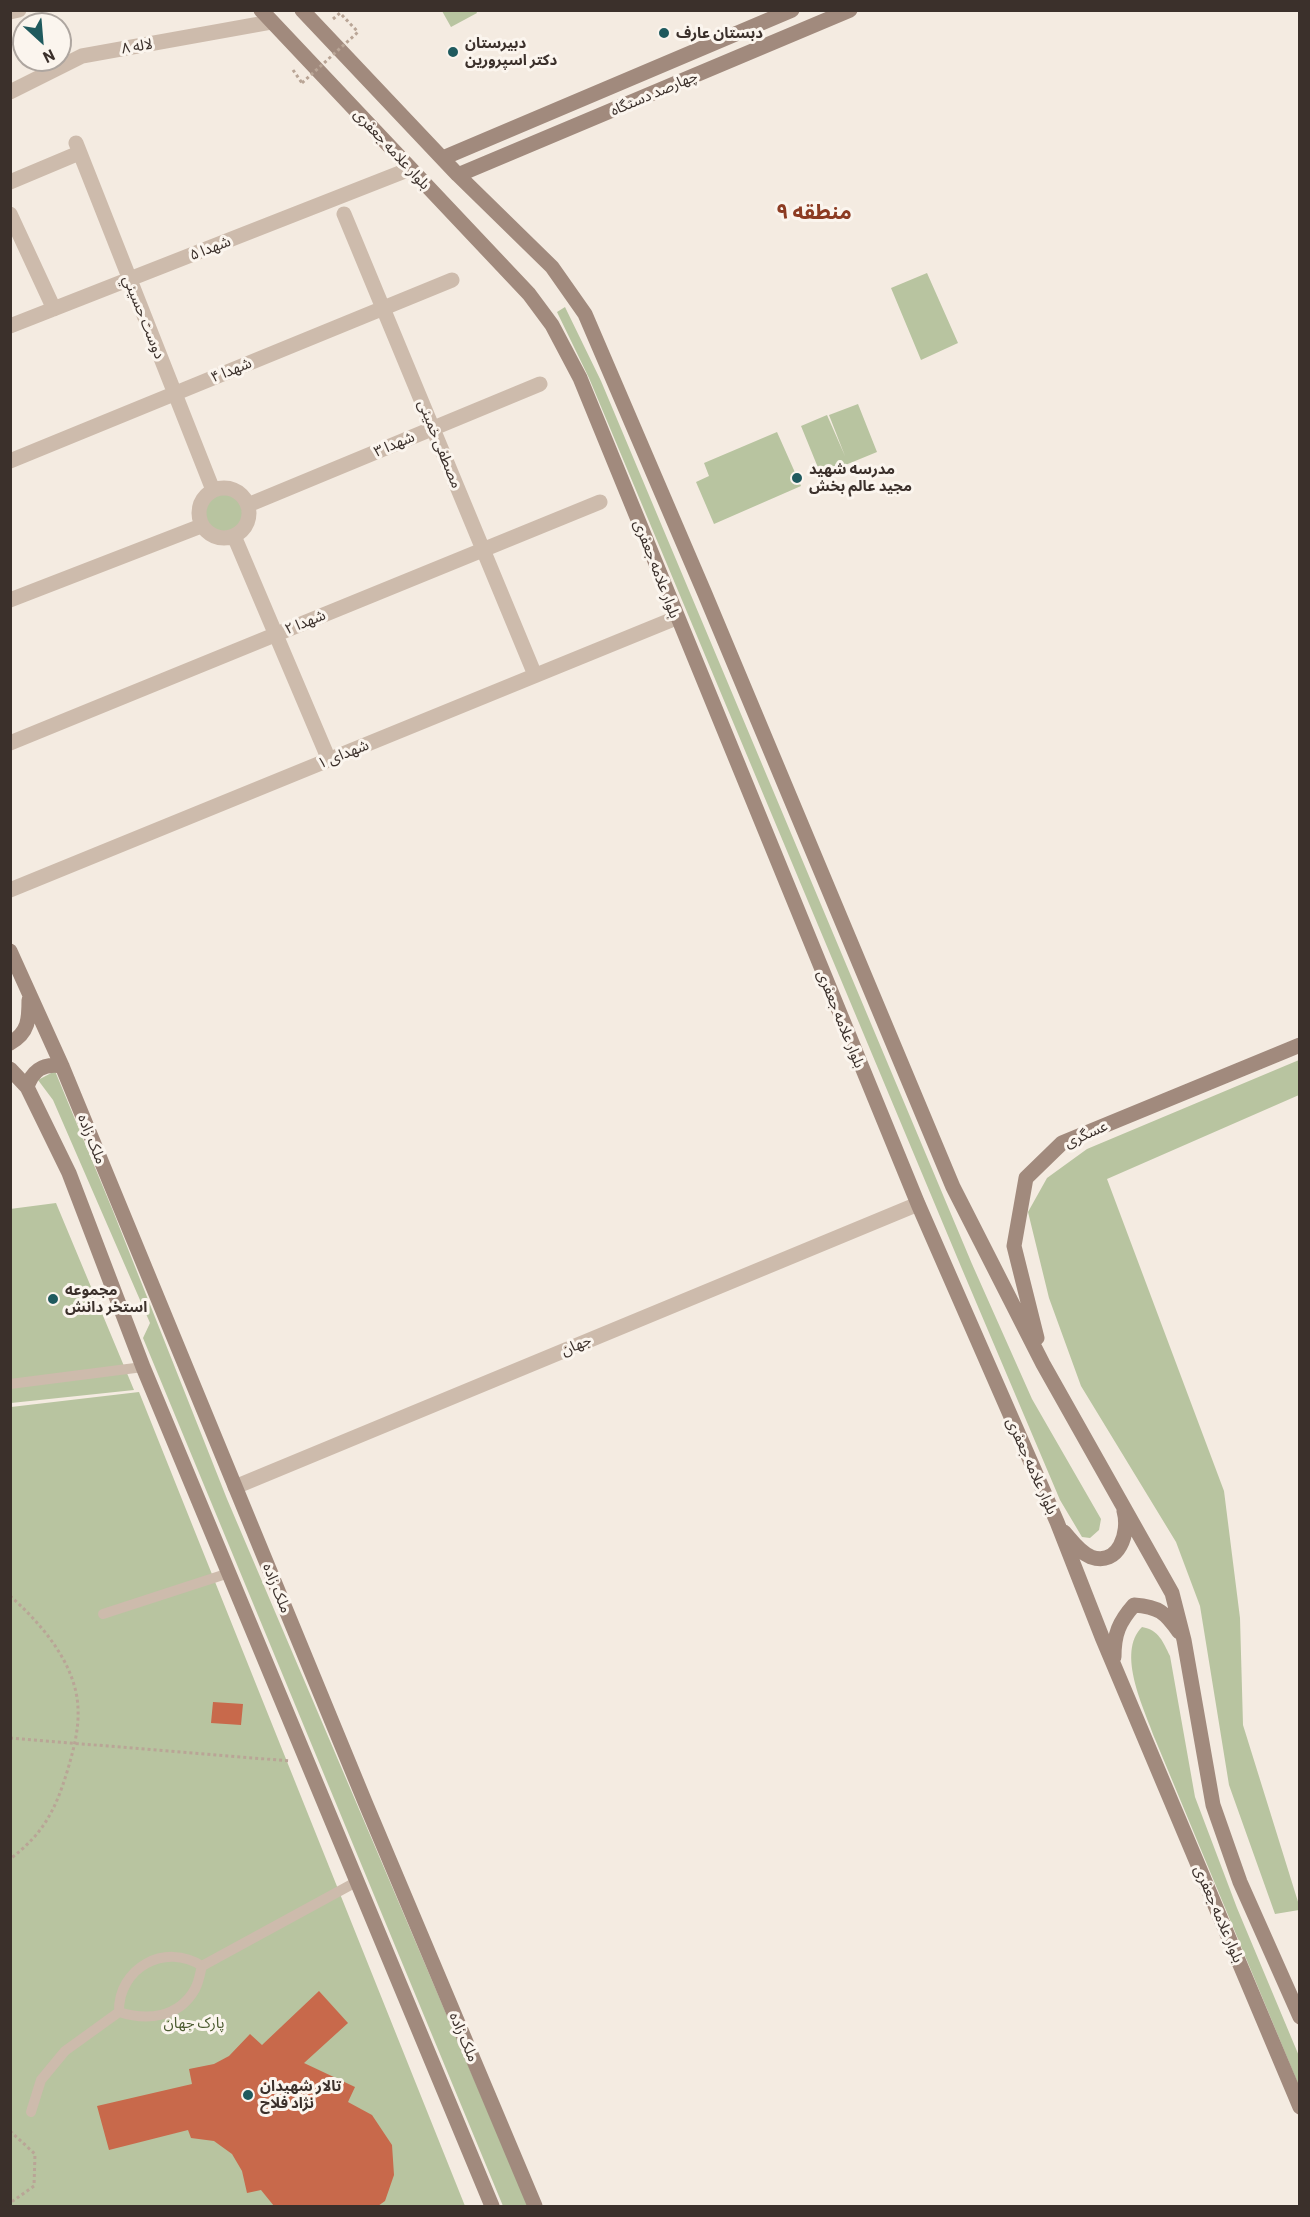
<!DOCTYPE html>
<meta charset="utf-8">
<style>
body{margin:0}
#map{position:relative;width:1310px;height:2217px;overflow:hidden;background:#f4ebe1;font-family:Barlow,sans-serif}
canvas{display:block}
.frame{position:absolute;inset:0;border:12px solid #3b302b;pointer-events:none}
.north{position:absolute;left:12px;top:12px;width:60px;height:60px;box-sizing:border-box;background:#fbf5ee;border:2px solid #aea6a0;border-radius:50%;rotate:154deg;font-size:16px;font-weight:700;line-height:24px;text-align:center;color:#3b302b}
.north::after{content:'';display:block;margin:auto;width:21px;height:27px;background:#1f5a5e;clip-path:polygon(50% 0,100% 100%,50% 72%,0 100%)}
</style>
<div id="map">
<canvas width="1310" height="2217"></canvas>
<div class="frame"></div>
<div class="north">N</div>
</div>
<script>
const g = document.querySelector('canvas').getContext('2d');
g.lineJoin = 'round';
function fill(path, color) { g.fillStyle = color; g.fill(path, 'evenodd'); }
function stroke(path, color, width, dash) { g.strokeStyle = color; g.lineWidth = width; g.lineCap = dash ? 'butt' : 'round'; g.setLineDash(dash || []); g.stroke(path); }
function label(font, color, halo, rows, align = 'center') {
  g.font = font + ' Barlow,"Noto Sans Arabic",sans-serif'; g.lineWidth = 6; g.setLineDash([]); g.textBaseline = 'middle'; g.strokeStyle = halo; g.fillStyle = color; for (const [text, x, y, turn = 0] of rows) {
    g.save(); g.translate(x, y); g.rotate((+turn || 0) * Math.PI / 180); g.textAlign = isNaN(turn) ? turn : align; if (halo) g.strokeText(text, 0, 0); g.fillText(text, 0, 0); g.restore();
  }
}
fill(new Path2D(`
 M442 11H476L477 13 451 27Z
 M927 273 958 343 921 360 891 288Z
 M565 307 601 381 972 1264 1032 1399 1101 1519 1099 1530 1090 1538 1082 1537 1060 1500 962 1269 589 378 557 312Z
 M858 404 877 452 821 475 801 426 827 415 845 456 829 415Z
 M777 432 801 486 714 524 696 482 709 476 704 463Z
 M201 514a23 23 0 1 1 46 0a23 23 0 1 1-46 0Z
 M1299 1060V1095L1107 1179 1224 1491 1240 1618 1243 1725 1299 1905V1910L1275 1914 1229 1785 1200 1606 1176 1542 1081 1386 1049 1298 1028 1212 1047 1178 1087 1149Z
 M55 1071 113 1211 227 1499 528 2206H503L143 1338 150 1323 53 1100 38 1080Z
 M56 1203 134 1390 11 1403 10 1209Z
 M139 1392 465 2206H11V1407Z
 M1142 1627C1159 1630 1163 1642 1170 1656L1195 1797 1237 1908 1299 2056V2086L1155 1739C1144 1708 1116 1653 1142 1627Z`), '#b8c4a0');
fill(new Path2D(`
 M213 1702 243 1704 241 1725 211 1723Z
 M319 1991 348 2023 304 2063 355 2087 348 2102 372 2115 392 2145 394 2175 385 2201 378 2206H274L261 2190 247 2193 242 2171 232 2154 214 2141 191 2138 188 2130 109 2150 97 2106 192 2084 189 2069 214 2064 229 2056 250 2034 262 2045Z`), '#c8694b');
stroke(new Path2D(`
 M333 19 340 13 358 32
 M293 70 302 83
 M10 1596C41 1623 77 1665 78 1709 79 1730 73 1752 67 1772 55 1811 43 1834 10 1859
 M10 1738 290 1761
 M10 2131 35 2154 34 2186 10 2203`), '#b9a596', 3, [3, 3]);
stroke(new Path2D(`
 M10 1384 143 1367
 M103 1614 229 1573
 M119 2012C147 2021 179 2018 195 1989 199 1982 200 1973 202 1966
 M31 2112 41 2080 65 2051 119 2012C118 1968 165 1942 202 1966L356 1882`), '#cdbbac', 10);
stroke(new Path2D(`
 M10 12 19 10
 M10 92 82 56 271 22
 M76 143 213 490
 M10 182 79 153
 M10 214 54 309
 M344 214 535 675
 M10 326 410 169
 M10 461 452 280
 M199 513a25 25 0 1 1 50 0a25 25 0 1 1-50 0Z
 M248 505 540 384
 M234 536 329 760
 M10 600 201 526
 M10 743 600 502
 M10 890 676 618`), '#cdbbac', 15);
stroke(new Path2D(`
 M235 1487 918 1204`), '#cdbbac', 15);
stroke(new Path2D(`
 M261 10 529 294 552 325 580 378 918 1204 1057 1522 1102 1637 1300 2107
 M302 10 458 175 552 267 585 314 705 594 953 1187 1043 1364 1172 1593 1184 1640 1213 1805 1240 1882 1300 2017
 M443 158 792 10
 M458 175 850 10
 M10 951 62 1066 365 1802 535 2206
 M10 1043C29 1033 29 1018 29 1000
 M10 1069 27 1087 69 1173 143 1367 492 2206
 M27 1087C33 1070 43 1063 62 1066
 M1037 1338 1014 1246 1026 1178 1062 1143 1300 1045
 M1064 1532C1072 1541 1079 1552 1091 1557 1119 1567 1130 1532 1124 1511
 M1114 1657C1114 1634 1119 1622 1134 1605 1159 1607 1165 1612 1179 1632`), '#a18a7d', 15);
stroke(new Path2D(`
 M302 83 358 32`), '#b9a596', 3, [3, 3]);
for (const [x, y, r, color] of [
 [664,33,6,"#1f5a5e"],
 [453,52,6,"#1f5a5e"],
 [797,478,6,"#1f5a5e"],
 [53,1299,6,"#1f5a5e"],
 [248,2095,6,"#1f5a5e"]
]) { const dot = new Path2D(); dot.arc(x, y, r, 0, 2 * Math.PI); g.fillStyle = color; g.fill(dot); stroke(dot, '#fbf5ee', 2); }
label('bold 15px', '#3b302b', '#fbf5ee', [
 ["دبستان عارف",676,33],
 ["دبیرستان",465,43],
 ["دکتر اسپرورین",465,60],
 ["مدرسه شهید",809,469],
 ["مجید عالم بخش",809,486],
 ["مجموعه",65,1290],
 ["استخر دانش",65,1307],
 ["تالار شهیدان",260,2086],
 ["نژاد فلاح",260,2103]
], 'left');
label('15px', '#3b302b', '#fbf5ee', [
 ["لاله ۸",137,46,-9],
 ["چهارصد دستگاه",654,93,-23],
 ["بلوار علامه جعفری",392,149,47],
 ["شهدا ۵",210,248,-21],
 ["دوست حسيني",144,317,68],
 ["شهدا ۴",231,370,-22],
 ["شهدا ۳",394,444,-23],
 ["مصطفی خمینی",440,444,68],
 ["بلوار علامه جعفری",657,569,69],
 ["شهدا ۲",305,622,-22],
 ["شهدای ۱",343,754,-22],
 ["بلوار علامه جعفری",841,1019,68],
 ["عسگری",1086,1134,-24],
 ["ملک زاده",92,1139,68],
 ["جهان",576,1345,-23],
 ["بلوار علامه جعفری",1032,1466,66],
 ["ملک زاده",277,1588,68],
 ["بلوار علامه جعفری",1219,1914,67],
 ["ملک زاده",464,2037,67]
]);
label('15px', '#4a5a2e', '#fbf5ee', [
 ["پارک جهان",194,2023]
]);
label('bold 21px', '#8c3b22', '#fbf5ee', [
 ["منطقه ۹",814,212]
]);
</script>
